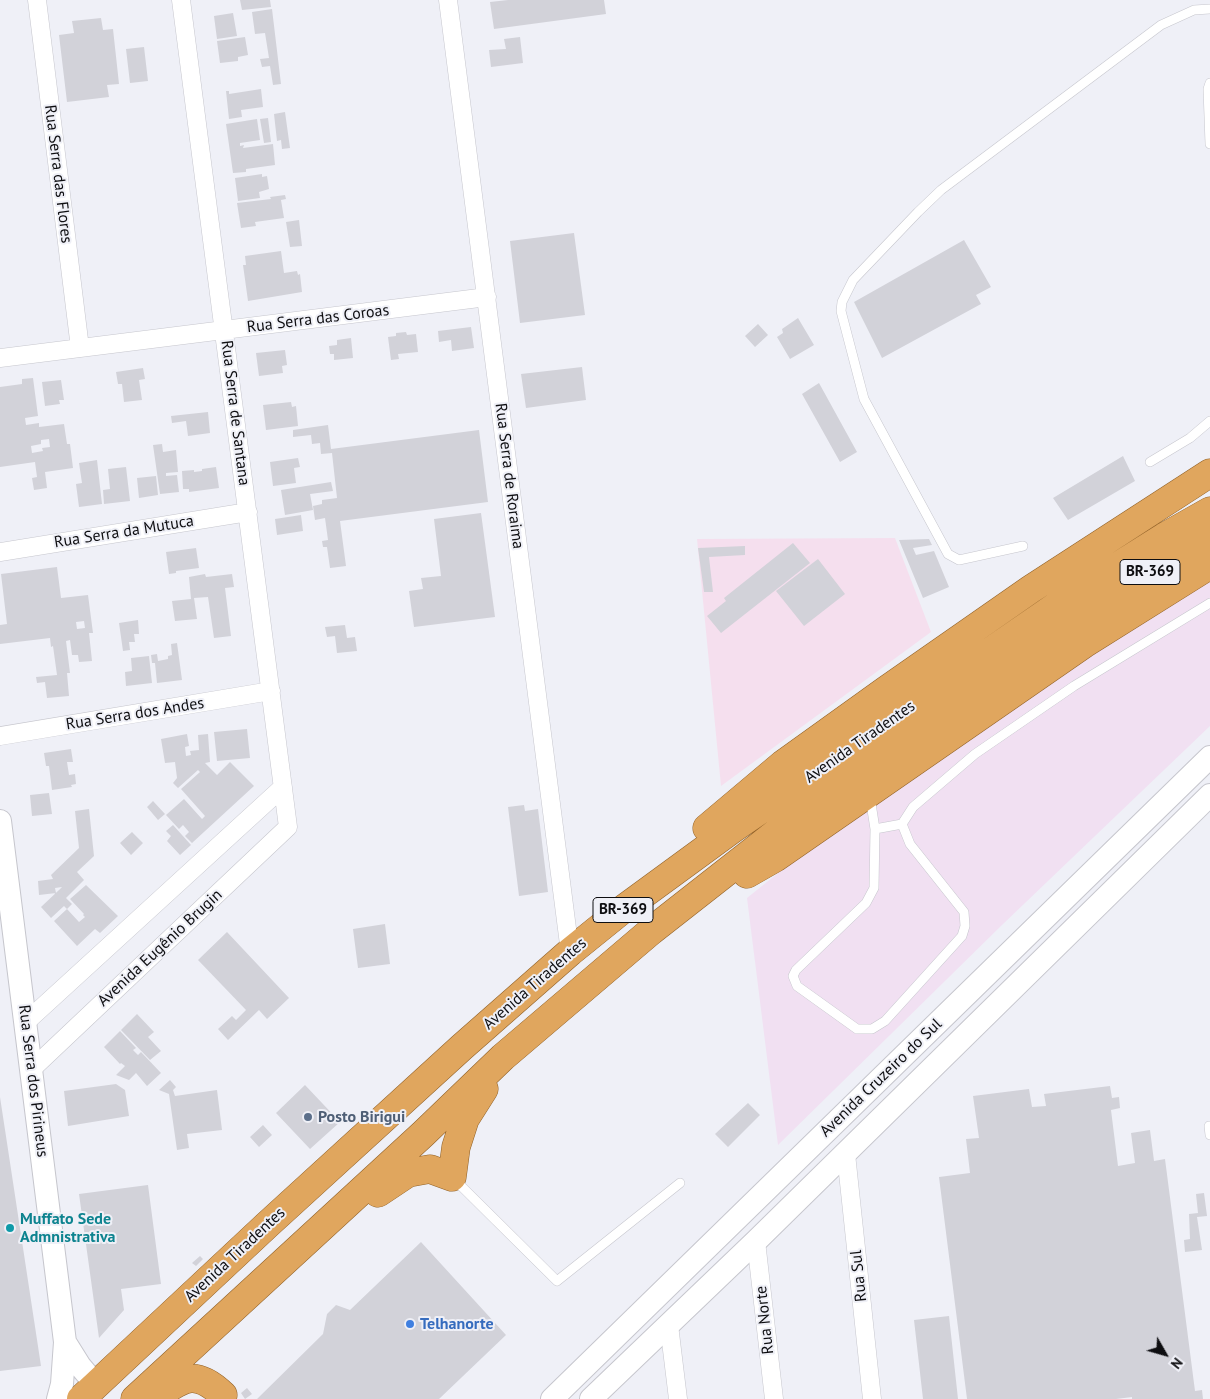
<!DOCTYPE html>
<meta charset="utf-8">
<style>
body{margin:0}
#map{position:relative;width:1210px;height:1399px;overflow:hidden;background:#eff0f7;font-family:"PT Sans",sans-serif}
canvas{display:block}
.north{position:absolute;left:1140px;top:1329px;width:50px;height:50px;-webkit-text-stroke:4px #eff0f7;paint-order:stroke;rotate:128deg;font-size:14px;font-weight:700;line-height:20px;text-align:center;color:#0e0e11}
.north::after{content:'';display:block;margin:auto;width:18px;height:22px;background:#0e0e11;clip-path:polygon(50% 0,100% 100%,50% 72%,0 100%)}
</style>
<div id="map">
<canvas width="1210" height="1399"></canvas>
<div class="north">N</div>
</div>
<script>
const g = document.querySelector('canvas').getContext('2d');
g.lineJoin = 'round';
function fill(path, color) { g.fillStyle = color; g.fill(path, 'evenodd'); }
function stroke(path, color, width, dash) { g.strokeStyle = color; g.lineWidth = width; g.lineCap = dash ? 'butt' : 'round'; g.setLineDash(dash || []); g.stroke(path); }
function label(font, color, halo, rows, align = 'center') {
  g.font = font + ' "PT Sans",sans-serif'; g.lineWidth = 4; g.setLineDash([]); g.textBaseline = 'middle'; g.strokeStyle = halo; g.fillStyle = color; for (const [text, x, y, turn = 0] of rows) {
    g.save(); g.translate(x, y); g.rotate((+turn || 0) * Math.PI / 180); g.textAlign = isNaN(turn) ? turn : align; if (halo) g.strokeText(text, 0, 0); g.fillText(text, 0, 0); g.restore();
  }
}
fill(new Path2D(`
 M895 538 931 632 721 786 697 539Z`), '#f5dfee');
fill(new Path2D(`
 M1210 581V726L1002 925 778 1145 747 898 889 784 989 715Z`), '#f1e0f2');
fill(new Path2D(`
 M240 0H270L271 7 242 10Z
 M508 0H604L606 14 494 29 490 2Z
 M272 9 281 84 273 85 270 66 262 67 260 59 269 58 265 33 255 34 252 12Z
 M233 13 237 36 217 39 214 16Z
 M101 18 103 30 113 29 119 84 107 85 109 97 67 102 59 35 74 33 72 21Z
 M245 37 248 55 238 57V61L220 63 217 41Z
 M520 37 523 63 491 67 489 50 506 49 504 39Z
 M144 47 148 81 130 83 126 49Z
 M261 89 263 107 241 110 242 117 229 119 226 91H229V94Z
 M285 112 290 148 282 149 281 140 277 141 274 114Z
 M268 118 271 142 264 143 260 119Z
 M257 119 260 140 240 143V146L244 145 243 148 273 144 275 165 246 169V172L233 173 226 124Z
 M262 174V177L267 176 269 189 259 192 260 198 238 201 235 178Z
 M285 195 286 199 281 200 284 218 255 222 256 226 241 228 237 203 271 199 270 197Z
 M299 220 302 246 290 247 286 222Z
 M574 233 585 315 520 323 510 241Z
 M964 240 991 287 976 295 981 304 882 358 854 302Z
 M281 251 284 273 297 271 298 275 300 274 302 292 248 301 243 265H246L245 256Z
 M798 318 814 345 790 359 777 337 783 333 782 329Z
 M758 324 768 335 755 347 745 336Z
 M471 327 474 348 452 351 451 340 439 342 438 331Z
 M406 332 407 335 416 334 418 352 398 354 399 359 391 360 388 337 396 336V333Z
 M351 338 353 358 334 360V354H330L329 346 337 345V340Z
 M285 350 287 365 282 366 283 373 259 376 256 353Z
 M582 367 586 400 526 408 521 374Z
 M143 368 145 379 139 380 142 400 124 402 122 384H118L116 372Z
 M33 378 38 416 25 418 26 425 39 423V427L64 424 67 444H70L73 468 45 472 47 488 34 490 32 478 37 477 35 462 0 467V387L22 384V379ZM49 439 50 447 42 448 43 451 32 453 31 446 41 444V440Z
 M61 380 64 400H59L60 404 45 406 42 382Z
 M819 383 857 452 840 462 802 394Z
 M291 402 292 407 296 406 298 426 266 430 263 405Z
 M208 412 210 433 188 436 186 421 172 423 171 416Z
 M328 425 331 449 479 430 488 502 340 521 346 566 330 568 327 547H323L322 541 328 540 325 518 315 520 313 506 322 504V500L337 498 332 453 321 454 320 443 312 444 311 435 293 437V430Z
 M162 444 163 452 176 450 178 472 166 473V476L177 475 179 492 160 494 153 445Z
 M1123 456 1135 481 1068 520 1053 498Z
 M298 458 300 467 294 468 296 483 273 486 270 462Z
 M97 460 102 504 79 507 76 484 82 483 79 463Z
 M126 467 130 501 104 504 103 490 110 489 108 469Z
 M216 467 219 488 189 492V489H183L182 471 194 470V472L202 471V469Z
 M156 476 158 495 139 498 137 478Z
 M331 482 333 491 310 494 313 510 285 515 281 490Z
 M481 513 495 617 414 627 409 591 423 589 421 578 441 576 434 519Z
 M301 515 303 531 277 535 275 519Z
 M929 539 932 545 913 548 916 555 934 551 949 587 923 598 899 540Z
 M793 543 810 563 721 633 707 616 726 601 724 598Z
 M745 546V555L709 557 713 592H704L698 548Z
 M196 548 199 568 176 571V573L169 574 166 552Z
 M818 559 845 594 804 626 776 591Z
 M57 567 61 598 88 595 93 633H89L92 661 79 662 78 655H72L70 640 66 641 70 673H67L69 696 47 698 45 682 37 683 36 677 57 675 53 646 51 647 50 638 0 644V625L7 624 1 574ZM84 621 85 628 77 629 76 622Z
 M205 574 206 577 232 574 234 587 225 588 231 636 214 638 208 597 194 598 197 619 175 621 172 601 191 599 189 577Z
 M138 620 139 634H134L135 642H129L130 650 123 651 119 623Z
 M345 625 347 638 355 637 357 651 337 653 335 636 327 637 325 627Z
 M177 643 182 680 157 683 155 663H152L151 655 157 654 158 661 168 659V656L172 655 171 644Z
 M149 656 152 683 126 686 125 672 132 671 131 658Z
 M247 729 250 758 217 761 214 732Z
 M187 734 189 746 185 747 186 756 191 755 190 751 199 750 198 735 208 734 210 762 205 763 217 775 230 762 254 786 192 843 185 836 189 832 183 825 179 829 166 815 184 799 202 819 205 816 181 789 200 772 198 770 178 788 173 783 177 778 175 762 165 763 161 739Z
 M71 749 73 762H67L69 775 75 774 76 784 71 785 72 787 52 790 49 766H46L44 753Z
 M49 793 52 814 32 816 30 795Z
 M153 801 165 814 158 820 147 807Z
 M524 805 525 811 538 809 548 892 519 896 508 807Z
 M89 809 94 856 77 872 84 880 66 898 72 904 67 909 64 906 51 918 41 907 59 890 62 887 55 888 56 893 39 895 38 881 53 879 51 875 79 848 75 811Z
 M173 825 191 845 180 855 167 841 171 836 166 831Z
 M132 832 143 843 131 855 120 843Z
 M86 885 118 916 100 933 95 929 77 946 54 921 67 909 79 922 85 917 83 915 84 914 70 899Z
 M385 924 390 964 358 968 353 929Z
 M227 932 289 998 267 1019 259 1010 228 1040 218 1029 232 1016 236 1020 246 1010 198 960Z
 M137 1014 154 1032 148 1037 161 1051 150 1060 121 1030Z
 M120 1031 136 1048 133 1050 138 1055 141 1052 161 1073 147 1086 136 1073 129 1080 116 1075 125 1066 121 1063 120 1064 104 1047Z
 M170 1080 176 1087 173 1090 175 1096 217 1090 222 1130 187 1134 189 1148 177 1150 169 1094 159 1090Z
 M116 1084 125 1090 129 1116 68 1126 64 1091Z
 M305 1085 340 1122 310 1149 276 1113Z
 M1110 1086 1112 1098 1119 1097 1120 1108 1111 1110 1118 1166 1135 1163 1131 1133 1150 1130 1154 1161 1165 1159 1195 1391 1202 1390 1203 1399H1132V1397L1116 1399H967L939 1177 970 1173 966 1139 979 1138 973 1096 1029 1089 1032 1107 1046 1106 1044 1094Z
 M0 1097 41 1366 0 1371Z
 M748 1103 760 1115 728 1147 715 1134Z
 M263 1125 272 1135 259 1147 250 1137Z
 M148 1185 161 1284 121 1289 124 1310 99 1338 79 1194Z
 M1204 1193 1207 1216 1197 1217 1202 1250 1185 1252 1184 1240 1190 1239 1189 1214 1198 1213 1196 1194Z
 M421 1242 506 1335 439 1399H257L323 1334 327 1314 336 1305 350 1310Z
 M200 1256 203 1259 196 1266 192 1263Z
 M949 1316 958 1399H923L914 1320Z
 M247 1388 252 1394 245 1399 241 1393Z`), '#d2d2d9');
const service = new Path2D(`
 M1210 83 1208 89 1210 144
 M1150 462 1190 438 1210 421
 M1023 546 959 560 948 554 864 399 841 311 842 302 853 280 918 212 941 190 1161 25 1194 10 1210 9
 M870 797 875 829 874 888 866 903 796 970 793 976 797 986 857 1029H872L885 1021 962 936 965 926 964 912 910 844 902 824 913 807 975 754 1074 686 1210 603
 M875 829 902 824
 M1209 1126 1210 1135
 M454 1179 557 1281 680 1183`);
const minor = new Path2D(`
 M37 0 80 348
 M448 0 570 952
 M0 358 487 297
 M0 552 248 512
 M0 736 271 691
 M26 1022 283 787
 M32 1069 288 827 181 0
 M846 1154 872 1399
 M756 1241 774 1399
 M669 1325 678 1399`);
const tertiary = new Path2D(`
 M0 821 65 1342 62 1384 58 1399
 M65 1342 80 1366 96 1385
 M552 1399 1210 757
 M591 1399 756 1241 1210 795`);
const trunk = new Path2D(`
 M707 828 783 764 886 690 1031 589 1210 473
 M747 874 775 858 1084 644 1210 565
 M378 1193 408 1173 430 1169 452 1177 456 1147 465 1119 484 1089
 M154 1398C182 1379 194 1367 223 1395
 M81 1399 267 1225 462 1047 570 952 622 910 734 828 1078 591 1164 537 1210 511
 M135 1399 423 1134 503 1057 651 931 799 815 985 681 1089 609 1210 535`);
stroke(service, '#c6c6cd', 10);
stroke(minor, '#c6c6cd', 19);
stroke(tertiary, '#c6c6cd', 24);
stroke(trunk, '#916229', 29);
stroke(service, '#fff', 9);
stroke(minor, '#fff', 18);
stroke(tertiary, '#fff', 22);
stroke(trunk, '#e0a65e', 28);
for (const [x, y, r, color] of [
 [308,1117,5,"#5c6f8a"],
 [10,1228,5,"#0f9aa8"],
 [410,1324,5,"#3f7fe0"]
]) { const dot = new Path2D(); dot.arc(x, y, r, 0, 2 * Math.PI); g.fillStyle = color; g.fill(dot); stroke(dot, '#eff0f7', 2); }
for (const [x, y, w] of [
 [1150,572,60],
 [623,910,60]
]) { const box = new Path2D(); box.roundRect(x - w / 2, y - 12.5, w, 25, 4); g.fillStyle = '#eff0f7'; g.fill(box); stroke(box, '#0e0e11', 1); }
label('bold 15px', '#0e0e11', null, [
 ["BR-369",1150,572],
 ["BR-369",623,910]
]);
label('16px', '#0e0e11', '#eff0f7', [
 ["Rua Serra das Flores",58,174,83],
 ["Rua Serra das Coroas",318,319,-7],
 ["Rua Serra de Santana",235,413,83],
 ["Rua Serra de Roraima",509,476,83],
 ["Rua Serra da Mutuca",124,532,-9],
 ["Rua Serra dos Andes",135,714,-9],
 ["Avenida Tiradentes",860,742,-35],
 ["Avenida Eugênio Brugin",160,948,-43],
 ["Avenida Tiradentes",535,984,-41],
 ["Avenida Cruzeiro do Sul",881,1078,-44],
 ["Rua Serra dos Pirineus",33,1081,83],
 ["Avenida Tiradentes",235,1255,-43],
 ["Rua Sul",859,1276,-96],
 ["Rua Norte",765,1320,-96]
]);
label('bold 16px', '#4e5e75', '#eff0f7', [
 ["Posto Birigui",318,1117]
], 'left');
label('bold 16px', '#0d838f', '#eff0f7', [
 ["Muffato Sede",20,1219],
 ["Admnistrativa",20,1237]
], 'left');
label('bold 16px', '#366cbe', '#eff0f7', [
 ["Telhanorte",420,1324]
], 'left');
</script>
